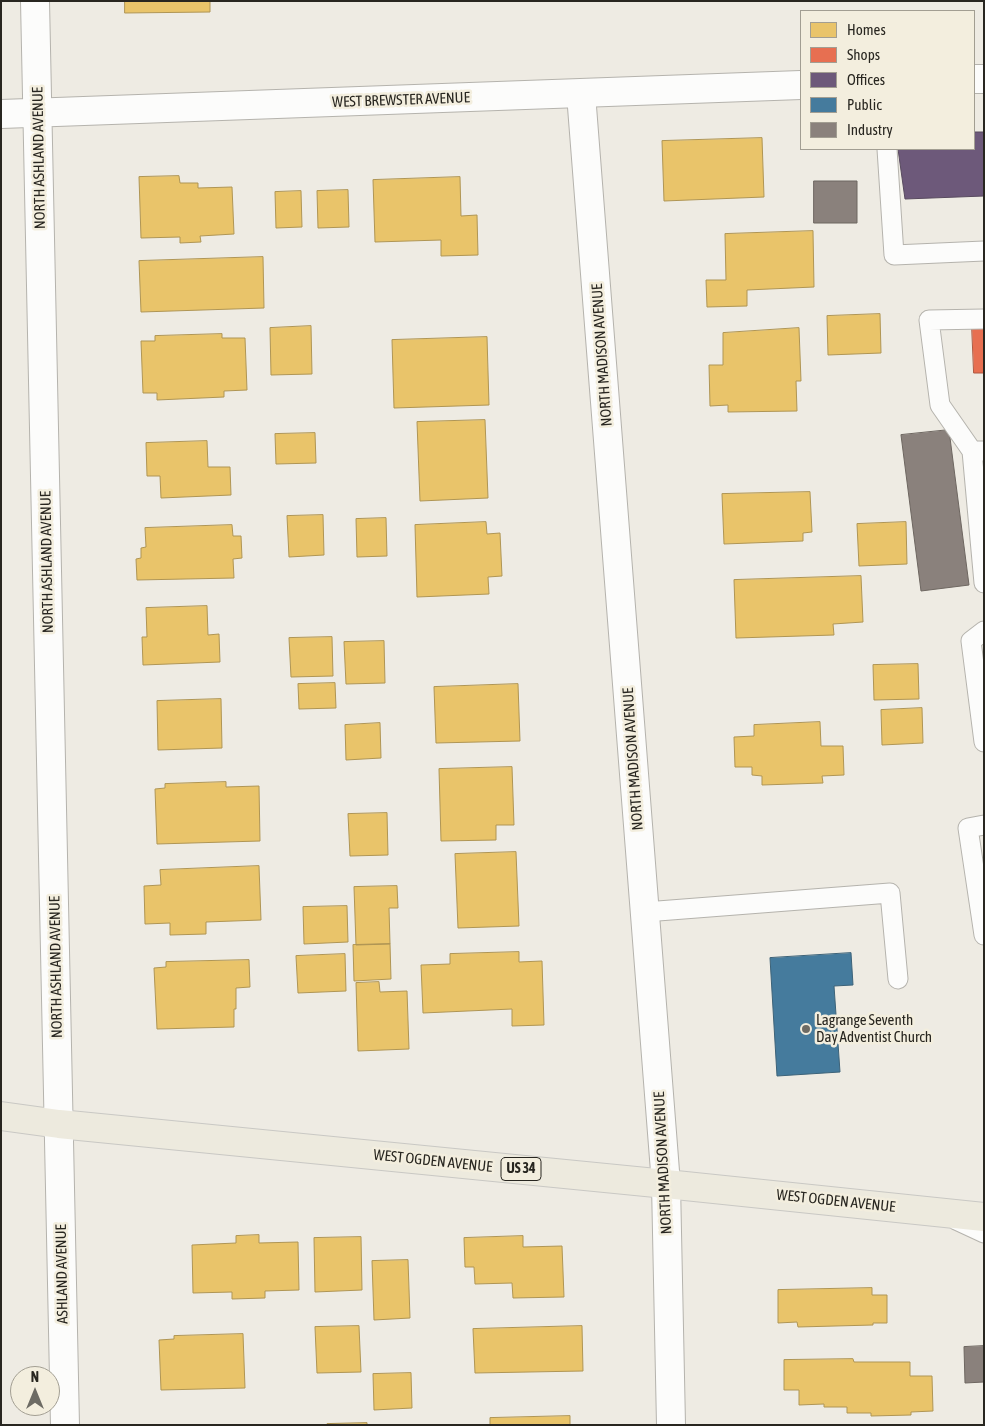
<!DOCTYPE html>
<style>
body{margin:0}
#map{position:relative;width:985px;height:1426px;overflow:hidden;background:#eeebe3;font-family:"Asap Condensed",sans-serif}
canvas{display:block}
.frame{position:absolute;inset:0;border:2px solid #282620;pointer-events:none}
.legend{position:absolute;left:800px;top:10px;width:175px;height:140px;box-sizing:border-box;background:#f3eede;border:1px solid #a29e92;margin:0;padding:6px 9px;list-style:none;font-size:15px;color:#282620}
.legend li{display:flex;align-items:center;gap:10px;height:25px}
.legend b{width:25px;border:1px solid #a29e92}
.north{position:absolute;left:10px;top:1366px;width:50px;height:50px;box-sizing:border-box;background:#f3eede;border:1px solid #a29e92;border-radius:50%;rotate:0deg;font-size:14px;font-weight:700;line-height:20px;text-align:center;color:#282620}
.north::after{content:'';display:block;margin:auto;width:18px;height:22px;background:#6d6b64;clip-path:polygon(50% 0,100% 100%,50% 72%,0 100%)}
</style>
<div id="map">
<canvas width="985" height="1426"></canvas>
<div class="frame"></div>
<ul class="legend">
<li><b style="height:14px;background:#e9c46a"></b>Homes</li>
<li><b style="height:14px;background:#e76f51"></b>Shops</li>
<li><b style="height:14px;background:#6d597a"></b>Offices</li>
<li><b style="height:14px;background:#457b9d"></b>Public</li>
<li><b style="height:14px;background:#8a817c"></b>Industry</li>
</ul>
<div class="north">N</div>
</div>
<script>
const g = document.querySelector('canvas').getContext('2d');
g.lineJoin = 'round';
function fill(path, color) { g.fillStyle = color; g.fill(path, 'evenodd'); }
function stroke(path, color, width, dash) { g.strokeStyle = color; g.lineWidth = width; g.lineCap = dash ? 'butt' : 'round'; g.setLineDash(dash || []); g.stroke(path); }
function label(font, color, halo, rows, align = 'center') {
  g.font = font + ' "Asap Condensed",sans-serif'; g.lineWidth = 5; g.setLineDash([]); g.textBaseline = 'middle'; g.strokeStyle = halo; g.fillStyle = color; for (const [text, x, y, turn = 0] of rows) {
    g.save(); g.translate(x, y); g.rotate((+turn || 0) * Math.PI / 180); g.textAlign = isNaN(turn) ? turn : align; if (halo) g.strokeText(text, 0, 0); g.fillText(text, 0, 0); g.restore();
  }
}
const homes = new Path2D(`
 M125 1H210V12L125 13Z
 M762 138 764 197 664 201 662 141Z
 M179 176 180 183H198V188L232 187 234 234 200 236 201 242 180 243V237L141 238 139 177Z
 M460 177 461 216 477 215 478 255 441 256V240L375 242 373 180Z
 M348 190 349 227 318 228 317 191Z
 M301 191 302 227 276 228 275 192Z
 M813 231 814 287 747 290V306L707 307 706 280H726L725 234Z
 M263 257 264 308 141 312 139 261Z
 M880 314 881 353 828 355 827 316Z
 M311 326 312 374 271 375 270 328Z
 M799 328 801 381H796L797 411 728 412V405L710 406 709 365H723V333Z
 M222 334V338H245L247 390 224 391V397L157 400V393H143L141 341H155V336Z
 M487 337 489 405 394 408 392 340Z
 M485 420 488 498 420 501 417 422Z
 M315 433 316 463 276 464 275 434Z
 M207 441 208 467H230L231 495 161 498 160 476H147L146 443Z
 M810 492 812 532 803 533V541L724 544 722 494Z
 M323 515 324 555 289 557 287 516Z
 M386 518 387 556 357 557 356 519Z
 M486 522 487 534 500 533 502 576 488 577 489 594 417 597 415 525Z
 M906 522 907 564 859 566 857 524Z
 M232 525 233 536H241L242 558 233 559 234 578 137 580 136 559 141 558V548L146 547 145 528Z
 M861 576 863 622 833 624 834 635 736 638 734 580Z
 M207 606 208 635 219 634 220 662 143 665 142 637H147L146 608Z
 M332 637 333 676 291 677 289 638Z
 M384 641 385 683 346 684 344 642Z
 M918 664 919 699 874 700 873 665Z
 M335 683 336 708 299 709 298 684Z
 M518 684 520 741 436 743 434 687Z
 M221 699 222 748 158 750 157 701Z
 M922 708 923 743 882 745 881 710Z
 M820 722 821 746H843L844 775 822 776 823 783 762 785V776L752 775V767H735L734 737 754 736V725Z
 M380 723 381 758 346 760 345 725Z
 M512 767 514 825H496V840L441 841 439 769Z
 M226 782V787L259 786 260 841 157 844 155 789 165 788V784Z
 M387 813 388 855 350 856 348 814Z
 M516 852 519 926 458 928 455 854Z
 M259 866 261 920 206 922V934L170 935V923L145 924 144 886 161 885 160 870Z
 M397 886 398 908H389L390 944 356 945 354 887Z
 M347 906 348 942 304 944 303 907Z
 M390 944 391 979 354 981 353 945Z
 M519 952V962L542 961 544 1025 512 1026V1009L423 1013 421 965 450 964V954Z
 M345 954 346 991 298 993 296 956Z
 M249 960 250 987 236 988V1009H234V1027L157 1029 154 968 166 967V962Z
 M379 982 380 992 407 991 409 1049 358 1051 356 983Z
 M259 1235V1243L298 1242 299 1290 265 1291V1298L232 1299V1292L193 1293 192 1245 236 1243V1236Z
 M523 1236V1247L562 1246 564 1297 513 1298 512 1283 475 1284 474 1267H465L464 1238Z
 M361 1237 362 1290 315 1292 314 1238Z
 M408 1260 410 1318 374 1320 372 1261Z
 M872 1288V1295H887V1323H873V1325L798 1327 797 1322 778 1323V1290Z
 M359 1326 361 1372 317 1373 315 1327Z
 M582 1326 583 1371 475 1373 473 1329Z
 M243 1334 245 1388 161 1390 159 1340 174 1339V1336Z
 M853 1359 854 1362H910V1376H932L933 1411 911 1412V1415L871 1416V1413H847V1407H824V1404L799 1405V1390H784V1360Z
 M411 1373 412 1408 374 1410 373 1374Z
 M570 1416V1425H490V1418Z
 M367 1423V1425H327V1424Z`);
fill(homes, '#e9c46a');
stroke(homes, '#af9554', 1);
const shops = new Path2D(`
 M972 326H984V373H974Z`);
fill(shops, '#e76f51');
stroke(shops, '#ae5942', 1);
const offices = new Path2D(`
 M974 132H984V196L905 199 898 149H974Z`);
fill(offices, '#6d597a');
stroke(offices, '#584a5f', 1);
const public = new Path2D(`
 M851 953 853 985 834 986 840 1072 777 1076 770 958Z`);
fill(public, '#457b9d');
stroke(public, '#3c6278', 1);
const industry = new Path2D(`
 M814 181H857V223H814Z
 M949 430 969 585 921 591 901 435Z
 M984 1346V1382L965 1383 964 1347Z`);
fill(industry, '#8a817c');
stroke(industry, '#6d6660', 1);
const service = new Path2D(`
 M887 149 894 255 984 251
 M984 319 929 320 940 405 972 451H984
 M972 451 984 583
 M984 631 971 641 984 742
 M984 825 968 828 984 935
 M645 912 890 893 898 979
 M956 1220 984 1233`);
const minor = new Path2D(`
 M35 1 65 1425
 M974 79H984
 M581 94 666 1184 671 1425
 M1 114 801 85`);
const primary = new Path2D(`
 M1 1116 59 1124 666 1184 984 1217`);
stroke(service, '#b5b3ad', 21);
stroke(minor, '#b5b3ad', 30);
stroke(primary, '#c9c8c4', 30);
stroke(service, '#fcfcfb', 19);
stroke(minor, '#fcfcfb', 28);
stroke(primary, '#edeade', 28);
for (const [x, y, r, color] of [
 [806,1029,5,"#6d6b64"]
]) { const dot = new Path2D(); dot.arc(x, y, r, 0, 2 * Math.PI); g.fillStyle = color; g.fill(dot); stroke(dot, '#f3eede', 2); }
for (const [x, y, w] of [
 [521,1169,40]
]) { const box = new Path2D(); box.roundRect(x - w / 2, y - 11.5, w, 23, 4); g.fillStyle = '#f3eede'; g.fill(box); stroke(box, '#282620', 1); }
label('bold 14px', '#282620', null, [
 ["US 34",521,1169]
]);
label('15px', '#282620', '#f3eede', [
 ["WEST BREWSTER AVENUE",401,100,-2],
 ["NORTH ASHLAND AVENUE",39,158,-91],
 ["NORTH MADISON AVENUE",602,355,-94],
 ["NORTH ASHLAND AVENUE",47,562,-91],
 ["NORTH MADISON AVENUE",633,759,-94],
 ["NORTH ASHLAND AVENUE",56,967,-91],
 ["WEST OGDEN AVENUE",433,1161,6],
 ["NORTH MADISON AVENUE",663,1163,-93],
 ["WEST OGDEN AVENUE",836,1201,6],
 ["ASHLAND AVENUE",62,1274,-91]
]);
label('15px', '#282620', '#f3eede', [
 ["Lagrange Seventh",816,1020],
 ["Day Adventist Church",816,1037]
], 'left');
</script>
